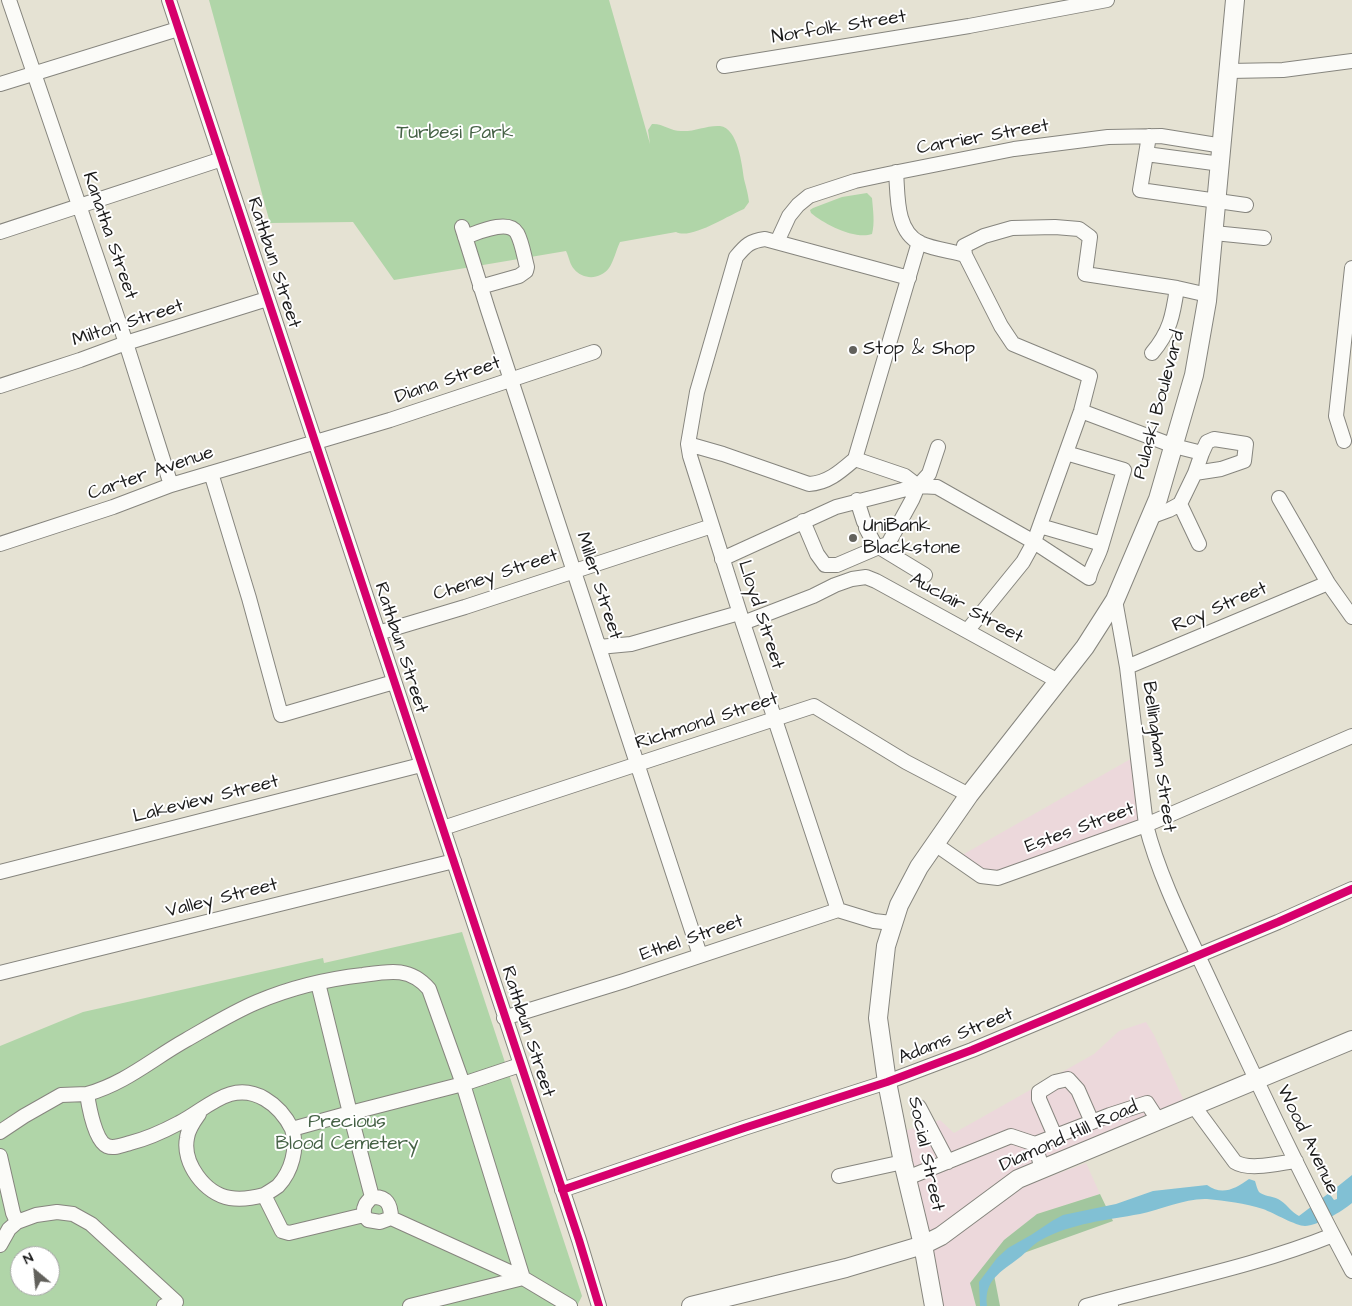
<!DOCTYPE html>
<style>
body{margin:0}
#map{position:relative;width:1352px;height:1306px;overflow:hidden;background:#e5e2d3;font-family:"Architects Daughter",sans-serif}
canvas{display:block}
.north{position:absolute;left:10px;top:1246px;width:50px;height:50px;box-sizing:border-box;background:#fff;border:1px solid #a4a4a4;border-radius:50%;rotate:332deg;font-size:14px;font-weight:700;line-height:20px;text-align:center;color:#1c1c1c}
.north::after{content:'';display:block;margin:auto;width:18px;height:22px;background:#62615c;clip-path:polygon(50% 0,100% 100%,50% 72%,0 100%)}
</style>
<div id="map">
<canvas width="1352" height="1306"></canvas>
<div class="north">N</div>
</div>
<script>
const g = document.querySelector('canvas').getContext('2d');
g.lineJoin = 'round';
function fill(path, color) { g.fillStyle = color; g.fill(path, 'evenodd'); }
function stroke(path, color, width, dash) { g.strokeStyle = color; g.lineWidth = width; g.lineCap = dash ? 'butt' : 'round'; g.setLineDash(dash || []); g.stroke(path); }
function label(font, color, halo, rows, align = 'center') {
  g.font = font + ' "Architects Daughter",sans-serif'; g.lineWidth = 4; g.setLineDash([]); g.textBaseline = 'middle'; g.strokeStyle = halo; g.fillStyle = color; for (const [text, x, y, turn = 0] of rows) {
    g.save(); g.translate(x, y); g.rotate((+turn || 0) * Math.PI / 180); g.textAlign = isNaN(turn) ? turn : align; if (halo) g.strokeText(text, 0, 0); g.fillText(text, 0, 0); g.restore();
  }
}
fill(new Path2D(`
 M1134 757 1144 820 1003 882 957 858Z
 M1146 1022 1154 1035 1189 1112 1047 1170 926 1246 901 1132 940 1120 954 1133 1094 1054 1119 1031Z
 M1086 1163 1100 1194 1037 1214 1022 1227 970 1283 976 1306H933L926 1255 967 1228 1022 1187Z`), '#ecd8db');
fill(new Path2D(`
 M209 0H609L650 144 648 130 652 124C662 123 670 131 681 131 694 132 707 125 720 126 738 128 742 165 744 179 746 187 748 193 749 202L744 209C727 216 691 240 676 232L620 242C616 250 614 261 609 268 600 280 583 280 574 269 570 265 569 257 566 251L394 280 353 222 270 223Z
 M867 193 872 198C873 210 875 223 872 234 855 240 824 224 811 213L810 210 813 208 842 197Z
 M462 932 582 1296 577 1306H0V1046L83 1012 323 958 324 963ZM20 1256H50V1286H20Z`), '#b0d5a8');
fill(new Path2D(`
 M1100 1194 1113 1221 1021 1254 994 1275 1000 1306H976L970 1283 1004 1240 1037 1214Z`), '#a2c69e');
fill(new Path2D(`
 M1352 1175V1203C1343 1211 1317 1226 1305 1226 1296 1226 1274 1213 1263 1209 1245 1203 1225 1201 1207 1199 1186 1198 1160 1210 1140 1214 1107 1220 1072 1223 1041 1240 1032 1245 1024 1255 1015 1261 997 1274 984 1283 987 1306H980L979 1282 997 1258 1008 1248 1031 1235 1052 1221 1063 1215 1116 1204 1153 1191 1207 1185C1222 1196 1235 1189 1249 1179L1255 1181C1256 1184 1257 1189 1259 1192 1263 1196 1272 1196 1278 1199 1286 1203 1291 1212 1299 1216L1329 1193 1334 1200 1337 1199V1187Z`), '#81c0d4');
const minor = new Path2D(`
 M9 0 126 343 171 485
 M169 0 579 1240 599 1306
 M724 66 969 26 1107 0
 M1229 71 1283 70 1352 61
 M0 84 178 29
 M1149 136 1140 190 1246 205
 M1146 154 1221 164
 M896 172C898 194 895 231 920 243 933 249 951 251 965 255L1001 326 1013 344 1090 376 1081 411 1034 542 1023 562 967 631
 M462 227 488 310 700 955
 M0 232 222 159
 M1214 233 1264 238
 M465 237C477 233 508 218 517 233 522 242 524 256 527 267L526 271 519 276 480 287
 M777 242 789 216 798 205 809 196 855 181 888 174 1014 149 1108 137 1161 136 1223 146
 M965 255 964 246 984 236 1012 228 1055 227 1079 229 1090 237 1085 274 1177 288 1208 295
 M1152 353C1170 332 1173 315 1177 288
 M0 386 80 360 126 343 267 299
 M1081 411 1174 446 1202 453 1195 473 1180 504 1169 510 1150 517
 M1344 441 1336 416 1352 268
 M688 444 723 454 809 484C828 483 841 471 855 459L919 242
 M855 459 905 476 918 486 937 487 1034 542 1089 578C1091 566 1099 557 1102 544
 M211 473 249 598 281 715 394 682
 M1195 473 1221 469 1244 461 1246 444 1214 439 1207 442 1202 453
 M1279 498 1328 583 1352 617
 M857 500 864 522
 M1180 504 1199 544
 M803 521 817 554 825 565H837L879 547 925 575
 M1040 526 1102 544 1124 470 1066 453
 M866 528 875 545 879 547 888 544 912 500 918 486 929 474 938 447
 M0 544 113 507 171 485 390 420 594 352
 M722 559 836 507 918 486
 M1115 600 1127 667 1146 825C1160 881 1191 939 1215 992 1259 1086 1303 1180 1352 1271
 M743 623 813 596 835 585 852 579 866 577 876 581 1058 681
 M378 633 465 607 712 526
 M599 647 631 644 739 613
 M1127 667 1328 583
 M443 828 814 706 906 762 969 795
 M935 844 981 876 998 878 1146 825 1352 736
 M0 872 421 765
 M838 910 743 623 690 456 688 444 697 392 736 257C746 245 750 241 765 239L909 278
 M0 973 454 861
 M318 983 350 1113 463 1084 520 1065
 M504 1018 624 981 838 910 874 921 892 923
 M87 1094C126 1083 152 1059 186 1040 209 1027 233 1012 257 1002 290 988 327 979 363 975 390 971 410 967 429 989L463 1084 523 1278 410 1306
 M1193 1105 1235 1162C1249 1171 1280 1163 1296 1161
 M919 1107 948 1162
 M199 1114C194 1121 188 1129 187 1138 182 1163 205 1194 230 1198 242 1200 253 1198 264 1195L282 1231 289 1233 364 1215 368 1220 380 1222 391 1218C391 1205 387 1196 372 1197 366 1203 363 1206 364 1215
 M0 1132 24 1116 61 1095 87 1094C89 1107 95 1141 107 1146 114 1149 123 1145 130 1143 146 1139 164 1131 179 1123 207 1109 231 1079 265 1099 277 1106 286 1117 292 1129
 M1055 1136 1039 1099V1092L1055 1082 1068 1079 1078 1090 1092 1122
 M1035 1144 1110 1115 1147 1103 1158 1120
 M0 1156 13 1213 17 1222
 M839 1176 903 1162
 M907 1178 1011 1136 1035 1144 1042 1169
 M562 1190 744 1128 887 1082 972 1050 1278 922 1352 889
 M264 1195C269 1192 274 1189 278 1186 292 1171 298 1148 292 1129L350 1113 372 1197
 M391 1218 523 1278 570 1306
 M0 1245 9 1229 17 1222 36 1215 57 1212 73 1214 91 1224 176 1302 164 1306
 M1108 1300C1183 1280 1261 1264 1333 1235
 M1086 1306 1108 1300 1111 1306`);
const major = new Path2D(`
 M691 1306 846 1268 923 1245 941 1236 1018 1179 1352 1040
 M934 1306 923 1245 903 1162 887 1082 878 1018 886 946 899 905 919 867 969 795 1085 647 1115 600 1158 499 1194 375 1207 301 1235 0`);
stroke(minor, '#86857e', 16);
stroke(major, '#86857e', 20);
stroke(minor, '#fbfbf8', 14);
stroke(major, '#fbfbf8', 18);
stroke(new Path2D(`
 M169 0 579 1240 599 1306
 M562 1190 744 1128 887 1082 972 1050 1278 922 1352 889`), '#d6006c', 8);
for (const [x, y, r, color] of [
 [853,350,5,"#62615c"],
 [853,538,5,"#62615c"]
]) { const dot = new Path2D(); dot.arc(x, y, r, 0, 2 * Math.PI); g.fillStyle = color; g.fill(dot); stroke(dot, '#fff', 2); }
label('19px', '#1c1c1c', '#fff', [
 ["Norfolk Street",839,28,-9],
 ["Carrier Street",983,138,-10],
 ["Kanatha Street",109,236,71],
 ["Rathbun Street",273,263,72],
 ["Milton Street",128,324,-18],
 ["Diana Street",448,381,-19],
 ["Pulaski Boulevard",1160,405,-75],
 ["Carter Avenue",151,474,-19],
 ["Cheney Street",496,576,-18],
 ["Miller Street",598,586,72],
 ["Roy Street",1220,608,-23],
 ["Auclair Street",966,609,29],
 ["Lloyd Street",760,615,72],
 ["Rathbun Street",400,648,72],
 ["Richmond Street",707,722,-18],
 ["Bellingham Street",1158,757,82],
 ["Lakeview Street",206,800,-14],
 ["Estes Street",1080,829,-20],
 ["Valley Street",222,899,-14],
 ["Ethel Street",692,939,-19],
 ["Rathbun Street",527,1032,72],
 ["Adams Street",956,1037,-22],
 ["Diamond Hill Road",1069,1137,-24],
 ["Wood Avenue",1307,1140,64],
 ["Social Street",925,1154,78]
]);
label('19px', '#466246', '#fff', [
 ["Turbesi Park",455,134],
 ["Precious",347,1123],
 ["Blood Cemetery",347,1145]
]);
label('19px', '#1c1c1c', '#fff', [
 ["Stop & Shop",863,350],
 ["UniBank",863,527],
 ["Blackstone",863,549]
], 'left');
</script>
